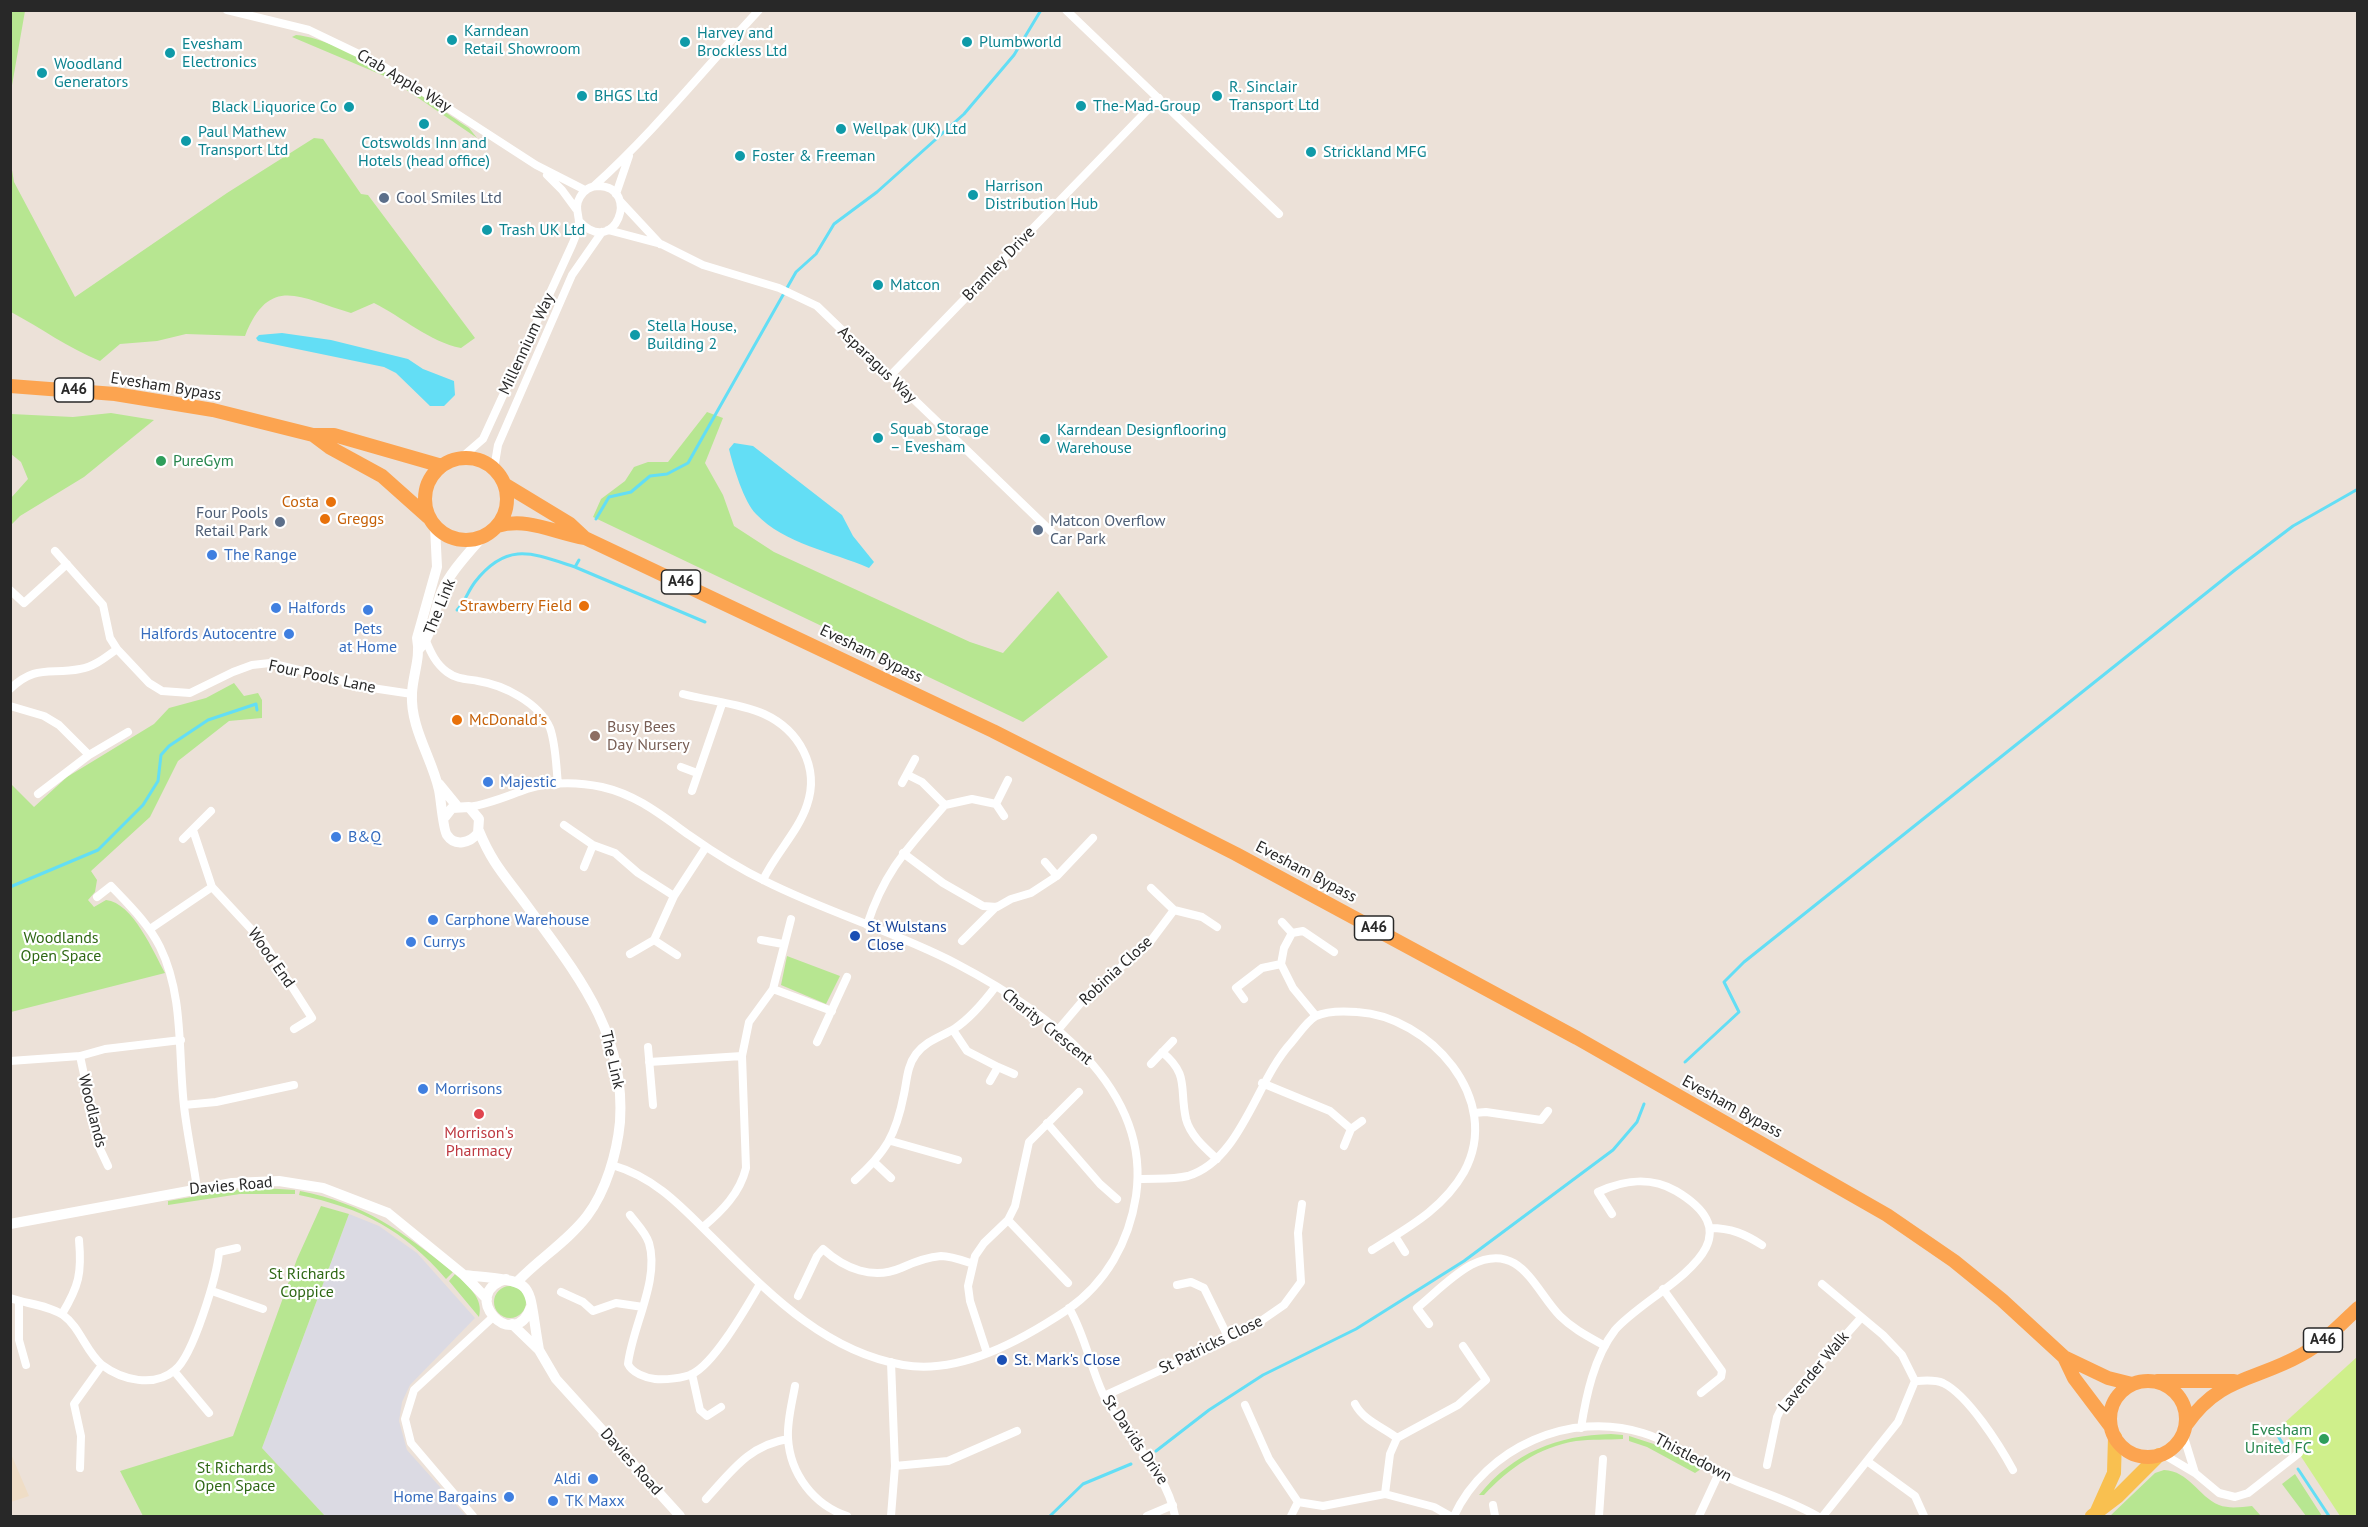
<!DOCTYPE html>
<meta charset="utf-8">
<style>
body{margin:0}
#map{position:relative;width:2368px;height:1527px;overflow:hidden;background:#ece1d8;font-family:"PT Sans",sans-serif}
canvas{display:block}
.frame{position:absolute;inset:0;border:12px solid #282828;pointer-events:none}
</style>
<div id="map">
<canvas width="2368" height="1527"></canvas>
<div class="frame"></div>
</div>
<script>
const g = document.querySelector('canvas').getContext('2d');
g.lineJoin = 'round';
function fill(path, color) { g.fillStyle = color; g.fill(path, 'evenodd'); }
function stroke(path, color, width, dash) { g.strokeStyle = color; g.lineWidth = width; g.lineCap = dash ? 'butt' : 'round'; g.setLineDash(dash || []); g.stroke(path); }
function label(font, color, halo, rows, align = 'center') {
  g.font = font + ' "PT Sans",sans-serif'; g.lineWidth = 4.5; g.setLineDash([]); g.textBaseline = 'middle'; g.strokeStyle = halo; g.fillStyle = color; for (const [text, x, y, turn = 0] of rows) {
    g.save(); g.translate(x, y); g.rotate((+turn || 0) * Math.PI / 180); g.textAlign = isNaN(turn) ? turn : align; if (halo) g.strokeText(text, 0, 0); g.fillText(text, 0, 0); g.restore();
  }
}
fill(new Path2D(`
 M349 1214 379 1226 417 1253 475 1318 410 1385 402 1402 399 1421 407 1450 466 1516H325L262 1448Z`), '#dbdae3');
fill(new Path2D(`
 M11 1454 29 1496 11 1502H10Z`), '#efddc6');
fill(new Path2D(`
 M11 10 25 11 11 91 10 11Z
 M296 35C345 39 427 100 469 128L477 138 389 78 292 37Z
 M314 138 323 139 361 194 368 195 475 338 461 348C430 342 402 317 374 303L351 313C301 299 270 273 245 336L186 334 157 341 120 344 100 361C68 348 41 328 11 312V164L14 182 75 297 227 193Z
 M707 412 723 418 705 463 723 495 734 526 774 552 970 642 1003 653 1058 591 1108 657 1023 722 593 517 601 499 625 481 634 467 648 462H668Z
 M111 413 154 420 84 477 20 516 11 525V498L28 479 21 462 11 454V414L73 417Z
 M234 683 244 696 258 693 262 700V718L229 721 178 761 150 817 91 871 97 880 95 892 88 900 94 907 106 900C133 903 153 951 165 973L11 1012V784L34 807 67 777 154 724 169 708 206 698Z
 M787 956 840 976 826 1004 781 985Z
 M263 1188 295 1190V1194H240L168 1205V1201L233 1190Z
 M300 1191C365 1204 402 1231 453 1272L446 1279C404 1230 362 1208 299 1195Z
 M321 1206 349 1214 262 1448 325 1516H143L120 1471 233 1436 297 1259Z
 M455 1274C468 1286 484 1298 479 1317L449 1281Z
 M494 1302a16 16 0 1 1 32 0a16 16 0 1 1-32 0Z
 M1611 1434 1623 1435V1439C1607 1440 1591 1439 1576 1441 1539 1447 1509 1468 1484 1495H1479C1513 1453 1557 1435 1611 1434Z
 M1629 1436 1666 1448 1701 1469 1695 1473 1647 1447 1629 1441Z
 M2164 1470C2189 1471 2198 1496 2219 1505 2229 1509 2241 1507 2252 1506L2261 1516H2110L2155 1473Z
 M2295 1474 2322 1516H2306L2282 1484Z`), '#b7e691');
fill(new Path2D(`
 M2357 1357V1516H2340L2281 1426Z`), '#cfef8b');
fill(new Path2D(`
 M282 333 331 340 408 359 423 369 454 381 455 395 444 406H430L396 373 384 367 258 341 256 338 259 335Z
 M734 443 753 446 842 515 853 536 874 562 869 568C833 552 784 544 756 514 744 502 733 466 729 449Z`), '#63def5');
stroke(new Path2D(`
 M596 519 609 497 631 492 650 476 667 474 688 463 796 272 816 254 834 224 877 192 964 114 1014 55 1041 10
 M575 567 705 622
 M457 610C465 602 468 591 475 582 507 541 532 553 575 567L579 560
 M10 887 98 850 143 805 158 781 161 755 169 746 208 720 256 704 257 710
 M1685 1062 1739 1012 1724 982 1744 962 2235 570 2293 526 2358 489
 M2276 1433 2288 1452
 M1156 1451 1209 1410 1263 1375 1356 1329 1464 1261 1613 1150 1637 1122 1644 1104
 M2298 1469 2329 1516
 M1050 1516 1083 1484 1131 1464`), '#63def5', 3);
stroke(new Path2D(`
 M227 10 309 30 380 64 536 165 585 190
 M1066 10 1279 214
 M547 175 562 190 576 209
 M594 186C653 133 704 69 759 10
 M616 194 629 156
 M620 201 660 244
 M608 230 661 244 703 265 779 288 817 306 1060 540
 M889 377 1159 98
 M461 458 483 439 572 245C574 240 579 229 579 223 579 214 574 207 580 197 584 190 591 186 599 186 641 188 615 258 580 222
 M494 469 498 445 572 275 602 232
 M55 551 103 605 110 638 117 649 149 683 162 691 190 693 233 672 252 665 270 663 372 688 412 694
 M10 590 24 603 67 564
 M426 641C431 653 436 664 447 672 456 679 467 679 478 681 504 685 539 703 550 728 556 745 556 766 558 784
 M10 689C36 664 50 675 80 669 94 667 106 657 117 649
 M683 694C709 701 739 703 764 714 799 730 820 767 807 805 798 832 775 854 763 880
 M10 706 44 716 59 725 89 755 38 794
 M89 755 128 732
 M681 767 697 773
 M908 775 922 782 945 805 972 799 996 804
 M902 783 915 759
 M692 791 722 704
 M469 807C490 804 507 796 527 789 551 782 578 782 602 787 637 795 661 815 689 835 713 852 740 869 767 882 829 913 896 932 957 964 1043 1009 1152 1086 1136 1196 1129 1242 1106 1283 1067 1310 1022 1340 960 1375 903 1365 822 1351 766 1290 710 1235 680 1205 654 1177 612 1165
 M1004 816 996 804 1008 780
 M564 825 593 845 615 853 638 873 674 896
 M193 830 212 887 264 943 312 1018 294 1029
 M183 839 211 811
 M903 853 943 883 983 906 997 907 1011 899 1031 893 1057 876 1093 838
 M1045 862 1057 876
 M584 867 593 845
 M1151 888 1174 910 1202 917 1217 927
 M97 897 111 886C129 905 148 923 160 947 184 996 178 1053 184 1106 187 1133 193 1160 197 1188
 M1282 922 1292 933
 M867 925C885 870 908 848 945 805
 M150 929 212 887
 M654 940 677 955
 M761 940 783 944
 M962 941 996 907
 M630 954 654 940 674 896 706 847
 M1281 964 1293 988 1316 1016
 M773 989 832 1011
 M1244 999 1236 988 1262 968 1281 964 1284 948 1292 933 1303 931 1334 952
 M953 1030 967 1051 998 1067
 M1057 1031 1091 991 1147 946 1174 910
 M817 1042 847 977
 M648 1047 653 1105
 M1162 1052C1190 1075 1179 1088 1186 1119 1190 1135 1205 1148 1217 1159
 M80 1056 100 1149 108 1166
 M10 1061 80 1056 105 1049 181 1040
 M649 1062 742 1056
 M1151 1064 1173 1041
 M990 1081 998 1067 1014 1074
 M1262 1083 1330 1111 1351 1129
 M184 1105 216 1102 294 1085
 M1474 1113 1486 1112 1541 1120 1548 1111
 M1047 1123 1100 1184 1117 1199
 M891 1141 958 1160
 M1344 1146 1351 1129 1362 1121
 M874 1162 891 1178
 M1139 1179C1155 1178 1172 1180 1188 1176 1241 1160 1256 1081 1291 1043 1298 1035 1307 1021 1316 1016 1327 1011 1345 1011 1357 1012 1429 1016 1504 1099 1464 1172 1443 1209 1407 1228 1372 1250
 M855 1180C886 1152 896 1135 904 1094 907 1080 907 1066 916 1054 926 1041 940 1037 954 1029 971 1018 984 1002 996 986
 M630 1215C636 1223 646 1233 649 1243 660 1280 632 1327 628 1364 632 1373 646 1378 655 1379 665 1380 684 1378 692 1374 715 1363 747 1306 760 1284
 M1008 1220 1068 1283
 M703 1227C722 1211 740 1193 746 1168L742 1056 749 1022 773 989 791 919
 M1710 1228C1731 1228 1745 1234 1762 1245
 M1395 1236 1405 1252
 M1822 1284 1883 1335 1902 1355 1915 1381 1898 1422 1823 1516
 M1177 1285 1191 1282 1204 1288 1229 1339
 M1663 1289 1722 1371 1721 1377 1701 1393
 M212 1291 263 1309
 M561 1292 583 1302 593 1311 616 1303 643 1307
 M798 1296 817 1256 823 1249C845 1269 873 1280 901 1268 914 1262 927 1257 941 1256 952 1256 964 1261 973 1264
 M10 1298C27 1304 48 1305 63 1315 80 1327 86 1352 102 1365 122 1380 154 1388 175 1370 193 1356 217 1276 219 1252L237 1248
 M19 1301V1340L26 1365
 M1069 1308C1085 1335 1090 1366 1103 1394 1124 1437 1166 1468 1175 1516
 M62 1314C79 1286 82 1273 79 1240
 M1429 1324 1417 1308C1434 1294 1451 1276 1471 1265 1520 1240 1534 1289 1560 1316 1573 1329 1589 1337 1605 1346
 M987 1353 970 1301 968 1286 975 1256 984 1243 1008 1220 1015 1206 1029 1142 1079 1092
 M174 1371 209 1413
 M692 1374 700 1410 707 1416 721 1407
 M1915 1381C1924 1381 1934 1379 1943 1383 1968 1395 2000 1446 2013 1470
 M795 1386C792 1403 787 1421 788 1438 790 1474 814 1505 847 1516
 M1104 1396 1229 1339 1258 1323 1284 1305 1301 1282 1298 1233 1302 1204
 M1355 1404C1364 1421 1383 1427 1397 1438
 M1245 1405 1269 1459 1298 1502 1323 1506 1385 1494 1434 1507 1450 1516
 M1581 1428C1586 1396 1594 1357 1615 1330 1649 1290 1767 1245 1676 1191 1650 1176 1624 1180 1598 1192L1612 1214
 M2183 1434 2195 1473
 M2163 1454 2195 1473 2219 1493 2235 1497 2248 1493 2299 1453
 M1867 1461 1915 1496 1924 1516
 M1767 1465 1777 1417 1783 1405 1860 1319
 M895 1466 948 1461 1017 1431
 M80 1468 81 1436 74 1404 102 1365
 M1385 1494 1390 1454 1397 1438 1458 1405 1486 1380 1463 1346
 M706 1499C731 1472 749 1445 788 1439
 M1493 1505 1495 1516
 M473 1516 411 1443 405 1419 414 1390 493 1317
 M891 1516 895 1466 891 1362
 M1147 1516 1173 1505
 M1291 1516 1298 1502
 M1454 1516C1486 1447 1571 1410 1643 1433 1672 1442 1694 1460 1720 1474 1752 1490 1786 1498 1817 1516
 M1599 1516 1603 1459
 M1699 1516 1719 1473`), '#fff', 8);
stroke(new Path2D(`
 M435 527 437 567 417 638C421 657 413 674 412 693 410 728 432 758 439 790 441 799 443 830 447 835 455 847 470 843 478 833L479 819 469 807 452 808 445 817
 M419 649C433 634 434 610 442 591 451 571 468 554 482 537
 M439 784 457 806
 M479 831C492 863 505 876 525 903 575 972 626 1031 620 1122 617 1153 606 1191 587 1216 568 1241 540 1258 518 1281
 M10 1224 232 1183 279 1181 323 1188 388 1213 464 1275 487 1299
 M464 1275C540 1283 526 1277 539 1350
 M506 1279C457 1294 514 1355 531 1307
 M512 1324 539 1350 556 1379 680 1516`), '#fff', 10);
stroke(new Path2D(`
 M2097 1511 2114 1473 2115 1437
 M2092 1516 2117 1497 2159 1455`), '#f9c050', 14);
stroke(new Path2D(`
 M10 386 115 394 213 410 313 435H334L442 466
 M313 435 329 447 382 476 428 517
 M425 499a41 41 0 1 1 82 0a41 41 0 1 1-82 0Z
 M504 484 570 524 585 538
 M497 526C529 517 554 533 585 538L993 731 1236 854 1577 1038 1887 1215 1954 1261 2002 1300 2064 1357 2108 1378 2132 1384
 M2064 1357 2074 1378 2111 1427
 M2157 1381H2234
 M2110 1419a38 38 0 1 1 76 0a38 38 0 1 1-76 0Z
 M2186 1425C2220 1376 2255 1381 2301 1355 2323 1343 2340 1325 2358 1308`), '#fca450', 14);
for (const [x, y, r, color] of [
 [452,40,6,"#0f9aa8"],
 [685,42,6,"#0f9aa8"],
 [967,42,6,"#0f9aa8"],
 [170,53,6,"#0f9aa8"],
 [42,73,6,"#0f9aa8"],
 [582,96,6,"#0f9aa8"],
 [1217,96,6,"#0f9aa8"],
 [1081,106,6,"#0f9aa8"],
 [349,107,6,"#0f9aa8"],
 [424,124,6,"#0f9aa8"],
 [841,129,6,"#0f9aa8"],
 [186,141,6,"#0f9aa8"],
 [1311,152,6,"#0f9aa8"],
 [740,156,6,"#0f9aa8"],
 [973,195,6,"#0f9aa8"],
 [384,198,6,"#5c6f8a"],
 [487,230,6,"#0f9aa8"],
 [878,285,6,"#0f9aa8"],
 [635,335,6,"#0f9aa8"],
 [878,438,6,"#0f9aa8"],
 [1045,439,6,"#0f9aa8"],
 [161,461,6,"#2e9e5b"],
 [331,502,6,"#e8710a"],
 [325,519,6,"#e8710a"],
 [280,522,6,"#5c6f8a"],
 [1038,530,6,"#5c6f8a"],
 [212,555,6,"#3f7fe0"],
 [584,606,6,"#e8710a"],
 [276,608,6,"#3f7fe0"],
 [368,610,6,"#3f7fe0"],
 [289,634,6,"#3f7fe0"],
 [457,720,6,"#e8710a"],
 [595,736,6,"#8d6e63"],
 [488,782,6,"#3f7fe0"],
 [336,837,6,"#3f7fe0"],
 [433,920,6,"#3f7fe0"],
 [855,936,6,"#1a4fb4"],
 [411,942,6,"#3f7fe0"],
 [423,1089,6,"#3f7fe0"],
 [479,1114,6,"#e0444e"],
 [1002,1360,6,"#1a4fb4"],
 [2324,1439,6,"#2e9e5b"],
 [593,1479,6,"#3f7fe0"],
 [509,1497,6,"#3f7fe0"],
 [553,1501,6,"#3f7fe0"]
]) { const dot = new Path2D(); dot.arc(x, y, r, 0, 2 * Math.PI); g.fillStyle = color; g.fill(dot); stroke(dot, '#fff', 2); }
for (const [x, y, w] of [
 [74,390,39],
 [681,582,39],
 [1374,928,39],
 [2323,1340,39]
]) { const box = new Path2D(); box.roundRect(x - w / 2, y - 12, w, 24, 4.5); g.fillStyle = '#fff'; g.fill(box); stroke(box, '#282828', 1.5); }
label('bold 15px', '#282828', null, [
 ["A46",74,390],
 ["A46",681,582],
 ["A46",1374,928],
 ["A46",2323,1340]
]);
label('16px', '#0d838f', '#fff', [
 ["Karndean",464,31],
 ["Retail Showroom",464,49],
 ["Harvey and",697,33],
 ["Brockless Ltd",697,51],
 ["Plumbworld",979,42],
 ["Evesham",182,44],
 ["Electronics",182,62],
 ["Woodland",54,64],
 ["Generators",54,82],
 ["R. Sinclair",1229,87],
 ["Transport Ltd",1229,105],
 ["BHGS Ltd",594,96],
 ["The-Mad-Group",1093,106],
 ["Black Liquorice Co",337,107,"right"],
 ["Wellpak (UK) Ltd",853,129],
 ["Paul Mathew",198,132],
 ["Transport Ltd",198,150],
 ["Cotswolds Inn and",424,143,"center"],
 ["Hotels (head office)",424,161,"center"],
 ["Strickland MFG",1323,152],
 ["Foster & Freeman",752,156],
 ["Harrison",985,186],
 ["Distribution Hub",985,204],
 ["Trash UK Ltd",499,230],
 ["Matcon",890,285],
 ["Stella House,",647,326],
 ["Building 2",647,344],
 ["Squab Storage",890,429],
 ["– Evesham",890,447],
 ["Karndean Designflooring",1057,430],
 ["Warehouse",1057,448]
], 'left');
label('16px', '#282828', '#fff', [
 ["Crab Apple Way",404,81,31],
 ["Bramley Drive",999,264,-46],
 ["Millennium Way",527,344,-65],
 ["Asparagus Way",877,365,44],
 ["Evesham Bypass",166,387,9],
 ["The Link",440,607,-68],
 ["Evesham Bypass",871,654,26],
 ["Four Pools Lane",322,677,12],
 ["Evesham Bypass",1306,872,28],
 ["Wood End",271,958,55],
 ["Robinia Close",1116,971,-43],
 ["Charity Crescent",1047,1027,39],
 ["The Link",612,1060,77],
 ["Evesham Bypass",1732,1107,29],
 ["Woodlands",92,1111,76],
 ["Davies Road",231,1186,-5],
 ["St Patricks Close",1211,1345,-26],
 ["Lavender Walk",1814,1372,-50],
 ["St Davids Drive",1135,1440,56],
 ["Thistledown",1693,1458,28],
 ["Davies Road",631,1462,48]
]);
label('16px', '#4e5e75', '#fff', [
 ["Cool Smiles Ltd",396,198],
 ["Four Pools",268,513,"right"],
 ["Retail Park",268,531,"right"],
 ["Matcon Overflow",1050,521],
 ["Car Park",1050,539]
], 'left');
label('16px', '#27864d', '#fff', [
 ["PureGym",173,461],
 ["Evesham",2312,1430,"right"],
 ["United FC",2312,1448,"right"]
], 'left');
label('16px', '#c56008', '#fff', [
 ["Costa",319,502],
 ["Greggs",337,519,"left"],
 ["Strawberry Field",572,606],
 ["McDonald's",469,720,"left"]
], 'right');
label('16px', '#366cbe', '#fff', [
 ["The Range",224,555],
 ["Halfords",288,608],
 ["Pets",368,629,"center"],
 ["at Home",368,647,"center"],
 ["Halfords Autocentre",277,634,"right"],
 ["Majestic",500,782],
 ["B&Q",348,837],
 ["Carphone Warehouse",445,920],
 ["Currys",423,942],
 ["Morrisons",435,1089],
 ["Aldi",581,1479,"right"],
 ["Home Bargains",497,1497,"right"],
 ["TK Maxx",565,1501]
], 'left');
label('16px', '#785e54', '#fff', [
 ["Busy Bees",607,727],
 ["Day Nursery",607,745]
], 'left');
label('16px', '#164399', '#fff', [
 ["St Wulstans",867,927],
 ["Close",867,945],
 ["St. Mark's Close",1014,1360]
], 'left');
label('16px', '#2f6815', '#fff', [
 ["Woodlands",61,938],
 ["Open Space",61,956],
 ["St Richards",307,1274],
 ["Coppice",307,1292],
 ["St Richards",235,1468],
 ["Open Space",235,1486]
]);
label('16px', '#be3a42', '#fff', [
 ["Morrison's",479,1133],
 ["Pharmacy",479,1151]
]);
</script>
